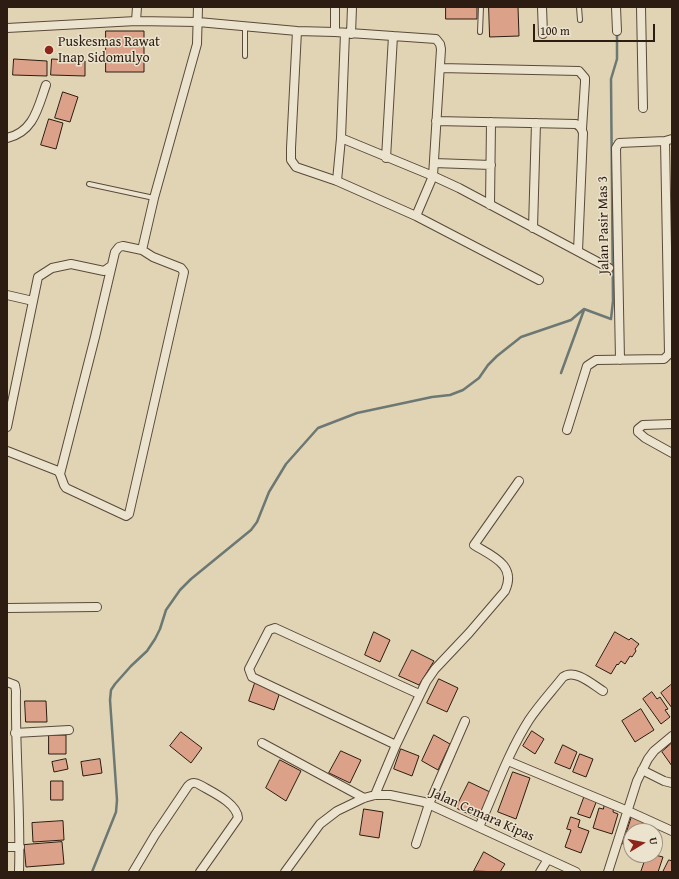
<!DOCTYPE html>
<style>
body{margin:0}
#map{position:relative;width:679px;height:879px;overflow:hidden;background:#e1d4b4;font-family:"Gentium Book Plus",serif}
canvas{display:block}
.frame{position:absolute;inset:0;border:8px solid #2c1c11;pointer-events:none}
.north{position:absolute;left:623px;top:823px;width:40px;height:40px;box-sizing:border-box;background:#ece3ce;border:1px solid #9f9382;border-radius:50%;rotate:80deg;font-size:11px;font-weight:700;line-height:16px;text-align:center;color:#2c1c11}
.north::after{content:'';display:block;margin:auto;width:14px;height:18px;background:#8f2418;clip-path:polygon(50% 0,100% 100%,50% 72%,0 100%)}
.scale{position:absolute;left:533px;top:24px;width:122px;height:18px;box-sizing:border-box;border:2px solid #2c1c11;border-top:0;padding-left:5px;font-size:12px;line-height:14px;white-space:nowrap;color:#2c1c11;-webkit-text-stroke:3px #ece3ce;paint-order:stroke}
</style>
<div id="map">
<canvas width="679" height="879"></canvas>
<div class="frame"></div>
<div class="north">U</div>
<div class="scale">100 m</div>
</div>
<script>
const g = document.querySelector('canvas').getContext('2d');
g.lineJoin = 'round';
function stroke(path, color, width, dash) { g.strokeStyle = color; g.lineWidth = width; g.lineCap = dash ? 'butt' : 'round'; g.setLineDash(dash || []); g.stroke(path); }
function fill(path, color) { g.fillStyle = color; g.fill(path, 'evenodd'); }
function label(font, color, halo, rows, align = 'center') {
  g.font = font + ' "Gentium Book Plus",serif'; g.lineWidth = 3; g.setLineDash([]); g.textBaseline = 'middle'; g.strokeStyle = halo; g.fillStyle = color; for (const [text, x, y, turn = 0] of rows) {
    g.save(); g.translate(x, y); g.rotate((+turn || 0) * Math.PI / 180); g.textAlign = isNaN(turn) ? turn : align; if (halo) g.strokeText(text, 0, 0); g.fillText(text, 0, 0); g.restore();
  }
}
stroke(new Path2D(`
 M561 373 584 310
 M92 872 116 812 117 800 110 700 111 690 115 684 131 666 147 651 155 639 160 629 166 610 180 590 191 579 251 530 257 522 269 492 286 464 318 428 357 413 432 397 450 395 463 390 479 378 488 365 497 356 521 337 571 320 584 309 611 319 613 301 611 79 617 59V31`), '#6c7874', 2.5);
const building = new Path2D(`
 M446 7H477V19H446Z
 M489 7H518L519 36 490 37Z
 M106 31H144V72H106Z
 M14 59 47 61V76L13 75Z
 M52 59 85 61V76L51 75Z
 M63 92 78 97 70 122 55 118Z
 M49 119 63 123 56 149 41 145Z
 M374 632 390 640 380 662 365 655Z
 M615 632 629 640 631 638 639 644 635 649 636 651 632 657 630 656 625 664 621 661 618 665 617 664 611 674 596 666Z
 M412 650 434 661 419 685 399 676Z
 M439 679 458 688 447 712 427 703Z
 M255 683 280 692 274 710 249 701Z
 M671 685 672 686V708L661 693Z
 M652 692 657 699 660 697 668 709 665 710 670 717 661 724 643 699Z
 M25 701H46L47 722H26Z
 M641 709 654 730 635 742 622 721Z
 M532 731 544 739 535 754 523 746Z
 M181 732 202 748 191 763 170 746Z
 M49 735H66V754H49Z
 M434 735 450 744 438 770 422 761Z
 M672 743V766L662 752Z
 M563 745 577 752 570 769 555 763Z
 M401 749 419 756 412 776 394 769Z
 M341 751 361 760 350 783 329 773Z
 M580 754 593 759 586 777 573 772Z
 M66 759 68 769 54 772 52 762Z
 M100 759 102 773 83 776 81 762Z
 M280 760 301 771 286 801 266 788Z
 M513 772 530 778 516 819 498 812Z
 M51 781H63V800H51Z
 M469 782 490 792 479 819 456 808Z
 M585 795 597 800 590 818 578 814Z
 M605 803 614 806 613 812 618 814 612 834 593 828 599 808 603 809Z
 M364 809 383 812 379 838 360 835Z
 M632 816 654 823 651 831H631V847L623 844Z
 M571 817 580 820 578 827 589 831 581 853 565 847 571 830 567 829Z
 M63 821 64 840 33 842 32 823Z
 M62 842 64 864 26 867 24 845Z
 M484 852 505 864 500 872 474 871Z
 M647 855H655L663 857 658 872H641Z
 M669 860 672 861V872H663Z`);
fill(building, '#dca189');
stroke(building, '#2c1c11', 1);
const lane = new Path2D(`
 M579 7 580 20
 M245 26V56
 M480 32 481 7
 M89 184 154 198`);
const street = new Path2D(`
 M335 7V32
 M542 7 543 34
 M616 7 617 31
 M641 7 643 108
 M136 21 137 7
 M7 28 136 21 198 22 297 31 335 32 436 39 440 44 441 49 433 176 416 216
 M297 31 291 148V160L296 167 337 181 416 216 539 280
 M351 34 352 7
 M440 68 579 71 585 78V82L582 129
 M436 121 576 124C580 126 582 129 583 133L578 251
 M7 138C34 132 38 107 46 85
 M341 138 433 176 459 188 609 268
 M386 158 393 36
 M434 163 491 165
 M337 181 341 138 345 33
 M490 205 491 122
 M533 228 536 123
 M123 246 142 250 153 257 181 268 184 272 129 514 126 516 66 488 64 485 60 474 95 337 115 252 119 247Z
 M142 250 154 198 197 44 198 7
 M7 295 33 301
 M620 360 616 148 619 143 665 141 672 139
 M672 424 643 425 638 429V432L645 438 672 453
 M7 427 38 277 52 268 71 264 104 271 111 266
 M567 430 587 366 596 360 664 359 669 354 665 141
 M7 451 58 471 60 474
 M7 608 97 607
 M7 682 15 685 16 691C15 752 21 812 19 872
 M15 733 69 730
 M262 743 364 798
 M396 745 252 677 249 669 269 630 275 628 419 694
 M508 761 628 811 672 831
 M642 770 664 781 672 783
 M375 795 396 745 426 682 435 669 469 633 505 591C517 565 492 556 474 545L519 481
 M479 827C495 791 508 753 529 720 539 705 552 691 563 677 575 668 593 685 603 691
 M416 844 429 804 465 721
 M7 847H20
 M133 872 155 835 188 786C192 782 195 782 200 785 212 792 237 803 238 818L200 872
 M285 872 320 824 337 811 364 798 375 795H390L424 802 576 872
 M540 872 548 859
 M608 872 637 781 648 759 654 751 672 736`);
stroke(lane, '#594a3a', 6);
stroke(street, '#594a3a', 10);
stroke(lane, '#ece3ce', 4);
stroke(street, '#ece3ce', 8);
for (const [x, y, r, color] of [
 [49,50,5,"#8f2418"]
]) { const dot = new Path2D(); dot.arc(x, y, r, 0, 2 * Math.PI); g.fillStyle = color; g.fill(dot); stroke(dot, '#ece3ce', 1.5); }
label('14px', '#2c1c11', '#ece3ce', [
 ["Puskesmas Rawat",58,42],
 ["Inap Sidomulyo",58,58]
], 'left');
label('14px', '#2c1c11', '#ece3ce', [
 ["Jalan Pasir Mas 3",604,225,-91],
 ["Jalan Cemara Kipas",482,815,24]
]);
</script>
